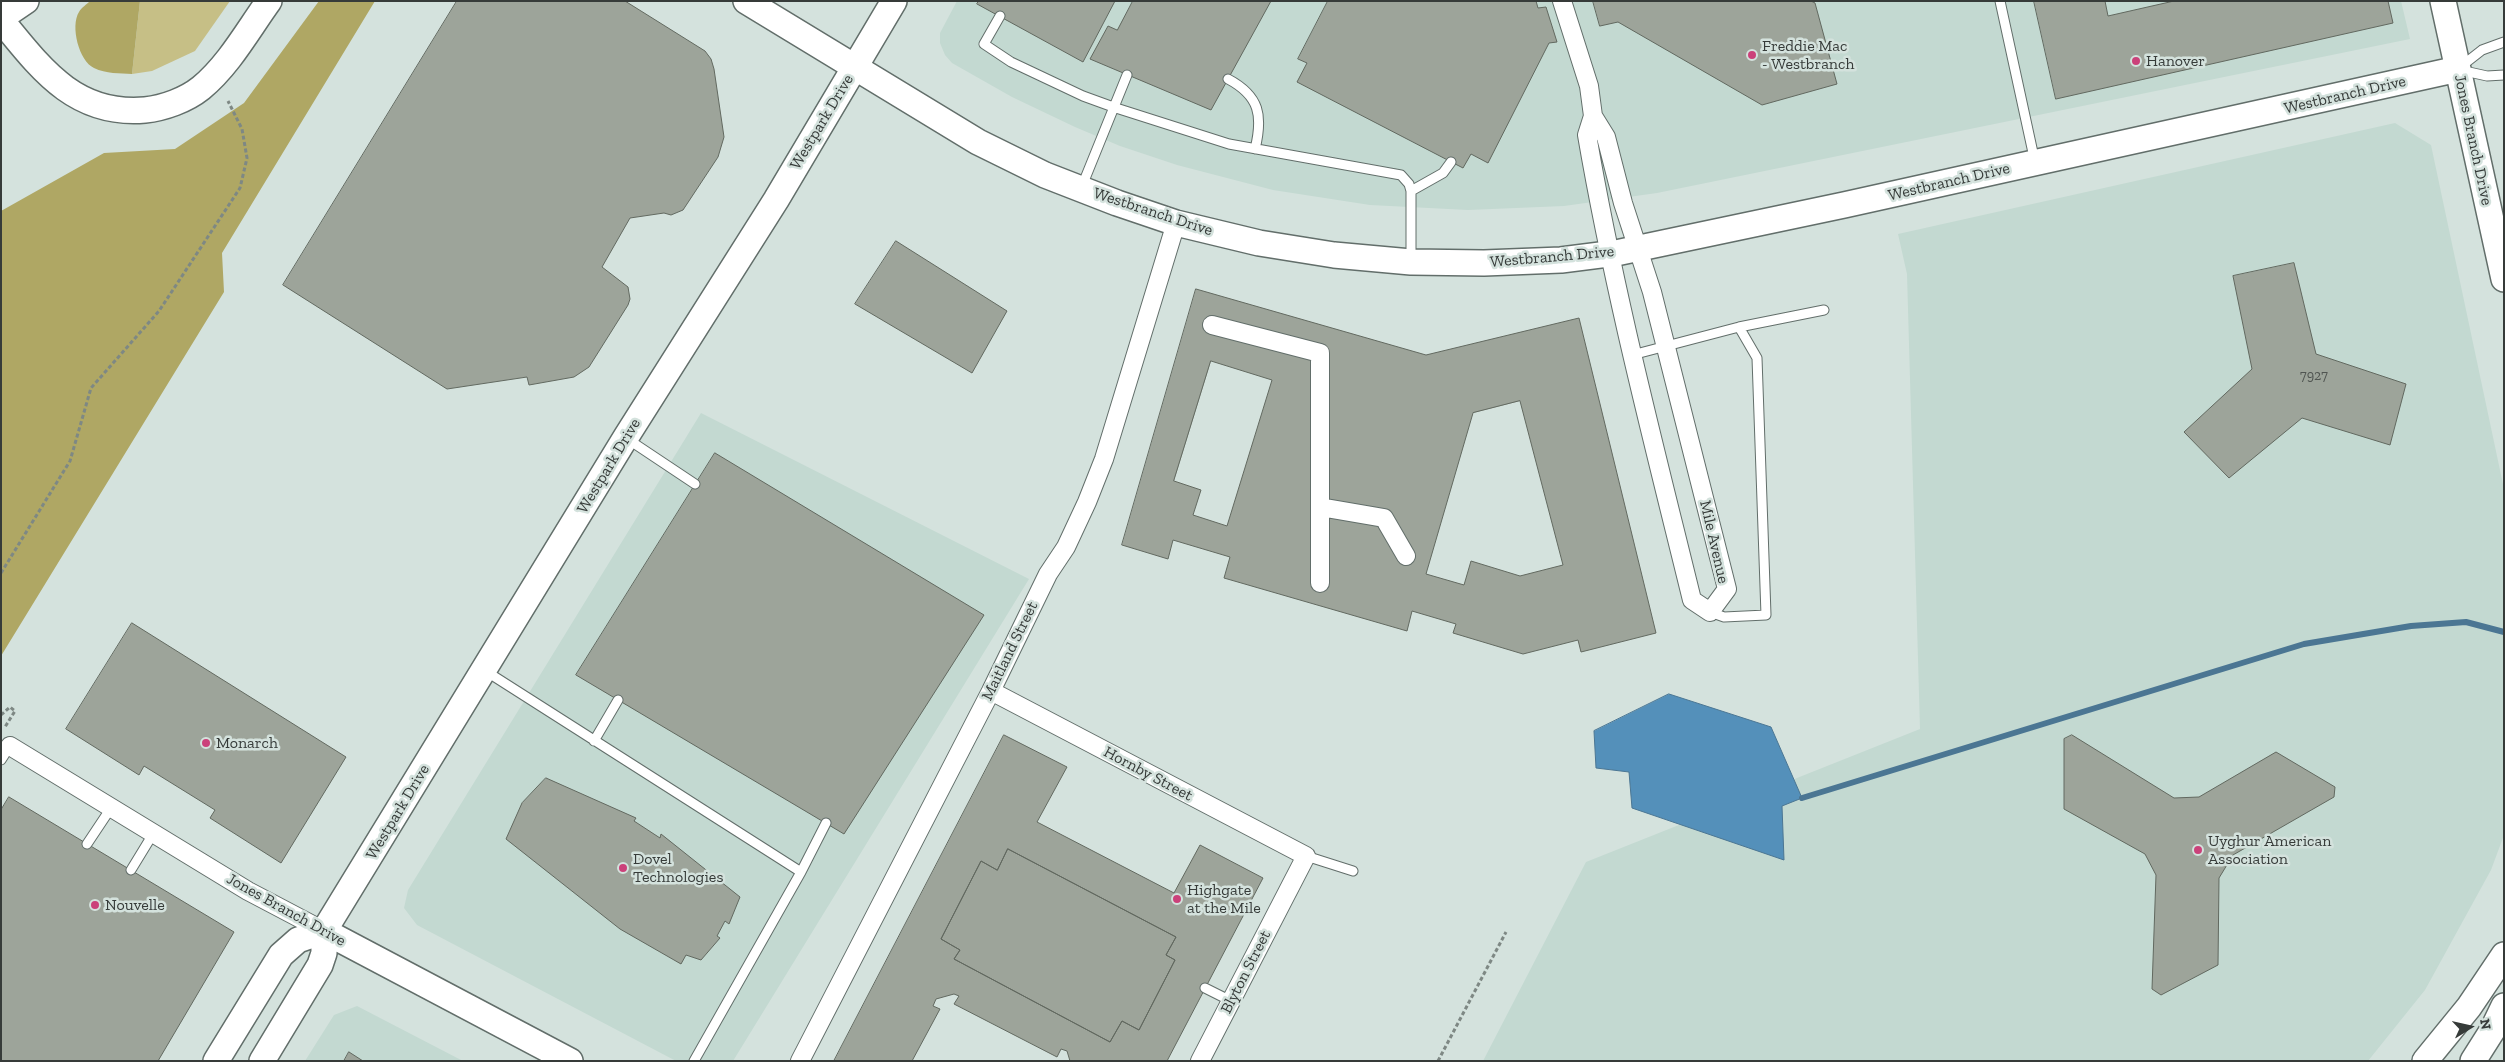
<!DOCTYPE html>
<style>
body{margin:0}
#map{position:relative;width:2505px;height:1062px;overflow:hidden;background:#d4e2dd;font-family:"Zilla Slab",serif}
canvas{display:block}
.frame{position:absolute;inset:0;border:2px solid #363b39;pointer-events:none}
.north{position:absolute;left:2445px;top:1002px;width:50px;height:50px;-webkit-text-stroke:4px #d4e2dd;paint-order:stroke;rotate:80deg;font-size:14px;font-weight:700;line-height:20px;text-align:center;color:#363b39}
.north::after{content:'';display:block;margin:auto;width:18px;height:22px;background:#363b39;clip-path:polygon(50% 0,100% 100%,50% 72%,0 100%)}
</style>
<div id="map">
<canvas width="2505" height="1062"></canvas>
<div class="frame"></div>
<div class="north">N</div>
</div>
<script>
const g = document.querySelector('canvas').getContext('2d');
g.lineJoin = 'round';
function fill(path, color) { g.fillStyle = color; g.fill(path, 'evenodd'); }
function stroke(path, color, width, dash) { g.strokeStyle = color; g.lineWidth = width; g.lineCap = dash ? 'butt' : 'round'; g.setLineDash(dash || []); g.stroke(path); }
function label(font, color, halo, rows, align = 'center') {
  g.font = font + ' "Zilla Slab",serif'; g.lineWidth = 5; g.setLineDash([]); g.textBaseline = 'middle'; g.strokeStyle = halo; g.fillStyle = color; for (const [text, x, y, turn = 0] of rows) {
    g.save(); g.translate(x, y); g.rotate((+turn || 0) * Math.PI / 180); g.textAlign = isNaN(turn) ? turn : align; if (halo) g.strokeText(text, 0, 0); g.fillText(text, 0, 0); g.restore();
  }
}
fill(new Path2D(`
 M957 1H2401L2410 39 1657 193 1564 206 1468 210 1370 205 1273 190 1177 165 1120 146 1075 127 1012 97 952 63 945 55 940 43V33Z
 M2395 123 2431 145 2504 489V835L2491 870 2425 990 2368 1061H1483L1586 862 1920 729 1907 274 1898 234Z
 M701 413 1029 579 733 1061H676L417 925 404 908 408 890Z
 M357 1006 463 1061H305L334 1015Z`), '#c3d9d1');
fill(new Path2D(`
 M140 1H230L195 51 152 71 132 74Z`), '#c6bf86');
fill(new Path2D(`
 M90 1H140L132 74C120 73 106 74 94 68 79 61 70 26 79 12 81 8 87 4 90 1Z
 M319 1H375L222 253 224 292 1 656V211L104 153 175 149 244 103Z`), '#afa764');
const water = new Path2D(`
 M1669 694 1771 727 1802 798 1782 806 1784 860 1632 808 1629 772 1596 768 1594 731Z`);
fill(water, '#5490ba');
stroke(water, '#4b7693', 1);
stroke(new Path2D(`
 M1802 798 2304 644 2411 626 2466 622 2504 632`), '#4b7693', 6);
const building = new Path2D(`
 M457 1H625L705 51 711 59 714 69 724 137 718 157 683 210 671 215 664 213 630 218 602 267 628 287 630 299 628 305 589 367 574 377 529 385 527 377 447 389 283 285Z
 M979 1H1115L1083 62 977 4Z
 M1133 1H1271L1211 110 1090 59 1108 26 1117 30Z
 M1328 1H1536L1538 8 1546 7 1557 42 1549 43 1488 163 1471 154 1463 168 1297 82 1307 63 1298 59Z
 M1593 1H1811L1815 3 1837 84 1762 105 1618 22 1600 26Z
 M2034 1H2105L2108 16 2174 1H2388L2393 23 2056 99Z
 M896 241 1007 311 972 373 855 304Z
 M2294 263 2316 354 2406 384 2390 445 2302 418 2229 478 2184 432 2252 369 2233 276Z
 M1196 289 1426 355 1579 318 1656 633 1581 652 1578 640 1523 654 1453 633 1456 624 1412 611 1407 631 1224 578 1230 557 1173 540 1168 559 1122 545ZM1211 361 1272 380 1227 526 1193 515 1201 490 1174 481ZM1520 401 1563 565 1520 576 1471 561 1464 585 1426 574 1473 413Z
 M715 453 984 615 844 834 576 675Z
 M132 623 346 757 281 863 210 818 215 810 144 766 139 775 66 729Z
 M1004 735 1067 767 1037 822 1174 893 1200 845 1263 878 1167 1061H1070L1067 1051 1061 1049 1057 1057 954 1004 959 996 954 994 936 999 933 1006 940 1009 912 1061H834ZM1008 849 1176 937 1166 955 1175 960 1139 1030 1122 1021 1110 1042 954 959 960 950 941 939 981 861 997 870Z
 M2072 735 2174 798 2199 797 2276 752 2335 787 2334 797 2233 855 2219 878 2218 965 2161 995 2152 989 2156 875 2145 854 2064 809V739Z
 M546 778 636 818 634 821 660 838 661 834 740 897 729 924 725 921 717 936 720 938 701 960 686 955 681 964 620 929 506 839 522 803Z
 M9 797 234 932 158 1061H1V810Z
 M1008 849 1176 937 1166 955 1175 960 1139 1030 1122 1021 1110 1042 954 959 960 950 941 939 981 861 997 870Z
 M349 1052 363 1061H344Z`);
fill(building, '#9da49a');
stroke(building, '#626960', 1);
const lane = new Path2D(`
 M2000 1 2035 162
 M1000 16 984 44 1011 62 1083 96 1116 108 1229 144 1401 175 1409 184 1411 191 1443 173 1451 162
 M2459 68 2482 50 2504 42
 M2460 70 2487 76 2504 75
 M1228 79C1260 96 1263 116 1255 149
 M1082 186 1127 75
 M1411 261V191
 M1632 355 1739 327 1824 310
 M626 438 695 484
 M1710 612 1724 617 1766 615 1757 358 1739 327
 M484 670 801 872 694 1061
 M594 741 618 700
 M1 760 10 746
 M87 844 111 808
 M1306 856 1353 871
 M131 870 153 834
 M801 872 826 823
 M1205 988 1231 1001`);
const street = new Path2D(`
 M1562 1 1589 86 1593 116 1587 135C1614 292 1654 445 1692 600L1710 612 1727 589 1652 292 1623 203 1606 137 1593 116
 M1212 325 1320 353V583
 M1320 507 1384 518 1406 556
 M991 691 1306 856 1200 1061
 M10 746 248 891 324 931
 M800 1061 991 691 1048 574 1066 547 1087 502 1104 459 1176 223`);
const secondary = new Path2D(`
 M746 1 978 142 1045 175 1117 203 1176 223 1259 243 1334 255 1411 262 1484 263 1561 260 1616 253 1844 205 2458 69
 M2443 1 2504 279
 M1 18 26 1
 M1 20C41 69 75 116 145 110 164 108 186 100 201 88 229 65 248 30 269 1
 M324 931 570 1061
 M216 1061 281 955 298 940 324 931
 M262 1061 320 965 324 953V931L626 437 776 200 894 1
 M2425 1061 2469 1007 2504 955
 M2473 1061 2492 1031 2504 1006`);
stroke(lane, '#626e6a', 11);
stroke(street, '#626e6a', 20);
stroke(secondary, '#626e6a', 28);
stroke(new Path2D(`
 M1 573 70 461 91 388 159 311 240 188 247 158 242 129 228 101
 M1 715 10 707 15 711 5 727
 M1438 1061 1506 932`), '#7e8884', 3, [4, 2.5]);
stroke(lane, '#fff', 9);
stroke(street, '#fff', 18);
stroke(secondary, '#fff', 25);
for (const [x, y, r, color] of [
 [1752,55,5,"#cb417a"],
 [2136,61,5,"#cb417a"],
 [206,743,5,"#cb417a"],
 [2198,850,5,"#cb417a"],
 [623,868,5,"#cb417a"],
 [1177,899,5,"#cb417a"],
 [95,905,5,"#cb417a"]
]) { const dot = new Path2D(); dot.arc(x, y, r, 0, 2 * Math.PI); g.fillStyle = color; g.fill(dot); stroke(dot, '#d4e2dd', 2); }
label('14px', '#505551', null, [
 ["7927",2314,376]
]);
label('16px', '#363b39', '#d4e2dd', [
 ["Freddie Mac",1762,46],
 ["- Westbranch",1762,64],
 ["Hanover",2146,61],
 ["Monarch",216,743],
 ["Uyghur American",2208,841],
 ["Association",2208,859],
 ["Dovel",633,859],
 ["Technologies",633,877],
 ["Highgate",1187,890],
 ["at the Mile",1187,908],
 ["Nouvelle",105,905]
], 'left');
label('16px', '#363b39', '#d4e2dd', [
 ["Westbranch Drive",2345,95,-13],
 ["Westpark Drive",822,122,-59],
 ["Jones Branch Drive",2473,140,78],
 ["Westbranch Drive",1949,182,-13],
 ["Westbranch Drive",1153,212,18],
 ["Westbranch Drive",1552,257,-5],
 ["Westpark Drive",609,466,-59],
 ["Mile Avenue",1714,542,77],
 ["Maitland Street",1010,651,-64],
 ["Hornby Street",1148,774,28],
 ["Westpark Drive",398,812,-59],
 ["Jones Branch Drive",286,910,29],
 ["Blyton Street",1246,972,-63]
]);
</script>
